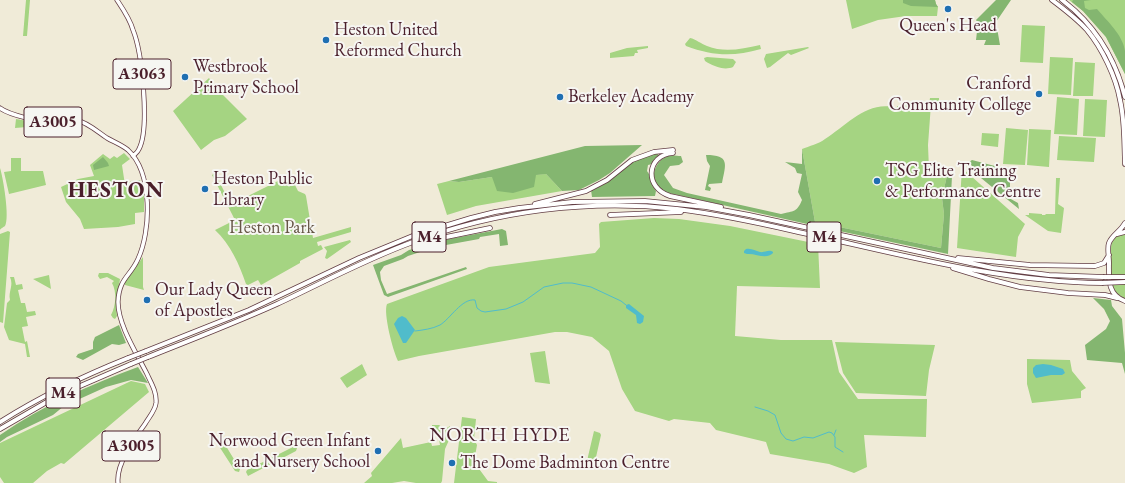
<!DOCTYPE html>
<style>
body{margin:0}
canvas{display:block;background:#f0ebd8}
</style>
<canvas width="1125" height="483"></canvas>
<script>
const g = document.querySelector('canvas').getContext('2d');
g.lineJoin = 'round';
function fill(path, color) { g.fillStyle = color; g.fill(path, 'evenodd'); }
function stroke(path, color, width, dash) { g.strokeStyle = color; g.lineWidth = width; g.lineCap = dash ? 'butt' : 'round'; g.setLineDash(dash || []); g.stroke(path); }
function label(font, color, halo, rows, align = 'center') {
  g.font = font + ' "EB Garamond",serif'; g.lineWidth = 4; g.setLineDash([]); g.textBaseline = 'middle'; g.strokeStyle = halo; g.fillStyle = color; for (const [text, x, y, turn = 0] of rows) {
    g.save(); g.translate(x, y); g.rotate((+turn || 0) * Math.PI / 180); g.textAlign = isNaN(turn) ? turn : align; if (halo) g.strokeText(text, 0, 0); g.fillText(text, 0, 0); g.restore();
  }
}
fill(new Path2D(`
 M26 0H30L27 36H23Z
 M846 0H935L936 4 938 7 937 16H906L878 20 852 29Z
 M1069 0H1125V74L1106 37 1083 11Z
 M1022 25 1045 26 1043 63 1020 62Z
 M690 38C696 39 701 44 707 46 724 53 742 49 760 45L761 49C733 57 713 56 686 46L685 44Z
 M648 46V48L637 50 638 53H635L634 56 610 58V53L627 48Z
 M808 47 809 48 791 55 788 53 770 67 767 68 764 59 766 54Z
 M707 57 733 59 736 62 733 67C724 71 713 66 705 61L704 58Z
 M1050 57 1073 58 1071 95 1048 94Z
 M1075 62 1095 63 1093 96H1073Z
 M209 78 216 88 247 119 225 136 214 140 201 150 173 111Z
 M1057 97 1079 99 1077 135 1054 134Z
 M930 98H939V104H931L928 145 929 170 948 171 942 198 944 214 941 248 815 222 802 149C809 146 819 144 825 139 847 125 868 99 897 108V106L929 104Z
 M1085 99 1107 100 1105 137 1083 136Z
 M16 119 39 123V126L15 128Z
 M1006 128 1028 130 1025 165 1003 164Z
 M1029 129 1051 130 1049 167 1027 165Z
 M982 133 999 134 998 147 981 145Z
 M1059 136 1096 138 1094 162 1057 160Z
 M124 153 130 159 122 165 125 185 131 181 140 180 144 194V212L135 213V224L118 227 84 229 80 219 66 202 61 187 78 179 94 176 90 165 103 154 110 159 114 156 117 158Z
 M11 158H21V171H43L46 185 9 194 4 172 11 171Z
 M0 168C3 177 10 218 5 226 5 226 0 229 0 230Z
 M962 168 1025 224 1018 237 1016 257 957 248Z
 M215 173 230 203 236 202 290 175 298 191 305 194 306 196 313 238 351 227V232L317 242 318 246 321 245 323 249 300 261V263L261 285 258 280 248 285 246 284C239 264 231 245 215 230L235 220 212 175Z
 M546 174 562 191 476 206 447 215 437 184 449 181 459 182 492 177Z
 M1056 178H1060L1058 204 1064 208 1061 233 1048 231 1025 215H1029V213L1042 214V215H1045L1046 214H1055Z
 M654 218 679 219 730 226 818 244 820 288 737 286 735 336 781 340H832L839 372 858 399H927L926 437 864 435 867 467 854 473 829 464 770 454 766 442 716 430 710 423 674 419 669 421 635 411 622 389 609 351 592 337 567 332H555L419 356 398 361C393 351 383 313 387 304L489 267 595 253 600 247 599 224 601 222Z
 M8 231 10 232 3 323 0 322V234Z
 M1125 234V299C1105 290 1111 265 1111 247 1112 239 1117 234 1125 234Z
 M350 240 351 242 327 259 325 258 327 251 324 247Z
 M143 257V287L144 290 125 285 124 283Z
 M99 273H108L120 279 116 305 117 316 115 319 113 318 111 315C116 306 117 292 112 283L114 281 107 277 100 279 98 276Z
 M49 275 51 289 33 279Z
 M10 277H14L16 285 22 284 23 289 18 290 21 303H25L27 312 35 311 36 315 26 317 28 326 22 327 25 342 27 341 30 357H27L25 344 9 340 4 327 7 303 10 300C8 291 14 286 10 277Z
 M835 342 935 345 929 370 926 396 856 393 843 373Z
 M545 351 550 384 535 382 530 353Z
 M1027 359 1070 360 1072 371 1086 388 1081 391V398L1032 403 1027 384Z
 M362 364 367 375 347 388 340 378Z
 M131 381 145 384 149 392 64 464 61 463 47 471 33 483H4L0 477V443Z
 M462 417 476 419 474 439 477 445 474 462 488 481 497 482V483H454Z
 M432 425H439L445 429 450 426 449 440 445 449 442 481 441 483H416L404 481 392 483H364L372 476 371 473 401 438 403 448 431 442 432 446 440 445 438 434 433 435Z
 M594 431 600 433 601 435 594 466 589 469 586 465Z
 M211 435 221 438 240 469 239 472 235 471 215 440 210 436Z
 M295 446 297 448 296 451 248 476 246 472 247 470Z`), '#a5d482');
fill(new Path2D(`
 M903 0H935L936 4 938 7 911 6 903 3Z
 M996 0H1011L996 22 1000 45H984L986 40H976L978 23 976 20Z
 M1073 0H1091L1084 1 1085 8 1089 10 1097 9C1107 21 1123 35 1125 51 1125 58 1125 66 1125 74L1106 37 1083 11 1072 2Z
 M642 145 610 173 599 180 579 190 562 191 546 174 536 175 534 187 513 193 497 191 492 177 459 182 449 181 585 146Z
 M802 149 815 222 941 248 944 214 942 198 948 171 952 176 948 254 825 228 678 195C673 194 667 193 663 191 648 181 653 162 668 156 672 155 677 156 681 156L683 162 679 165 670 166 664 175 673 188 687 193 781 214C794 211 797 212 802 200L798 192 802 174 797 173 795 168 785 162 802 164Z
 M657 153 659 156 652 164 648 165 647 171C652 178 651 184 656 191L655 196 592 197 591 190 600 186 629 163Z
 M706 155C730 155 726 164 722 183L709 184 708 186 711 188 710 191 705 190 710 166 707 161Z
 M103 157 108 163 109 166 94 170 93 165Z
 M972 160 1010 170V189L1006 188 1005 192 1009 194V198L1018 203 1019 209 981 178 969 162Z
 M502 229 506 231 508 245 500 246 499 234 480 237 479 239 435 247 408 256 403 259 384 266 380 272 381 280 387 294 466 267 467 269 388 297 384 295 373 265 401 255 409 250 444 240Z
 M1093 298 1111 300 1112 306 1122 319 1125 353V374L1122 363 1087 360 1085 345 1106 329 1110 321 1104 309Z
 M119 325 126 343 119 345 112 344 83 360 76 357 78 354 93 349V342L95 337Z
 M138 367 148 383 131 380 106 387 64 406 53 415 7 437 0 442V435C43 405 90 385 138 367Z`), '#84b670');
fill(new Path2D(`
 M746 249C752 248 755 251 760 252 765 253 768 249 773 252V253C766 260 756 253 747 254L744 253V251Z
 M629 304 644 316 643 322 640 324 637 323 636 315 626 308V305Z
 M402 316 406 318 415 330 406 343H403L394 324 398 318Z
 M1043 364 1051 365 1063 369 1065 373 1062 375H1051L1036 378 1033 373V368L1036 365Z`), '#50bccb');
stroke(new Path2D(`
 M415 331C423 330 432 329 440 325 450 319 462 298 475 300L477 308 481 311 485 312 506 309 523 302 544 287 563 283H572L591 287 621 301 626 305
 M755 407 768 411 775 415 781 433 786 439 793 441 804 437 813 438 829 432 832 433 835 437V447L843 452
 M834 435 836 430`), '#50bccb', 1);
const major = new Path2D(`
 M117 0C123 9 130 19 133 30 142 52 150 128 139 149 138 152 135 154 133 156
 M0 108C9 115 40 122 52 122 60 122 68 118 76 120 87 122 98 132 107 138 114 142 122 145 128 150 153 173 151 231 138 259 130 277 119 278 118 302 118 325 137 354 147 374 151 383 157 392 156 403 155 411 149 417 145 424 134 439 116 464 118 483`);
const highway = new Path2D(`
 M1052 0C1064 9 1077 19 1087 30 1102 48 1116 77 1120 100 1125 121 1124 143 1125 164
 M1062 0C1094 24 1115 58 1125 97
 M673 153C646 155 644 188 670 196L721 207
 M535 204 586 191 607 180 632 160 654 152 673 150
 M610 215 681 212
 M1125 223C1121 231 1112 235 1109 243 1107 248 1109 256 1109 262 1109 278 1107 295 1125 301
 M1117 234 1125 232
 M422 242 490 228
 M958 258 1030 265 1095 266 1104 263 1109 255
 M953 268 989 279 1020 287 1068 293 1105 295 1117 298
 M146 351 249 310 359 258 415 235 471 218 495 212 519 208 572 202 645 201 706 207 749 215 993 268 1049 275 1103 277
 M148 357C191 340 235 323 277 304 322 283 366 259 413 242 496 211 588 199 677 209 716 214 755 222 794 231 896 253 998 282 1102 283
 M0 422C41 396 83 376 128 358
 M0 429 57 396 131 364`);
stroke(major, '#633e45', 5);
stroke(highway, '#633e45', 5.5);
stroke(major, '#fff', 3.5);
stroke(highway, '#fff', 4);
const highwayBridge = new Path2D(`
 M1103 277H1125
 M1102 283 1125 282
 M128 358 146 351
 M131 364 148 357`);
stroke(highwayBridge, '#633e45', 5.5, []);
stroke(highwayBridge, '#fff', 4);
for (const [x, y, r, color] of [
 [948,9,4,"#1f6fb2"],
 [326,40,4,"#1f6fb2"],
 [185,77,4,"#1f6fb2"],
 [1039,94,4,"#1f6fb2"],
 [560,97,4,"#1f6fb2"],
 [877,181,4,"#1f6fb2"],
 [205,189,4,"#1f6fb2"],
 [147,300,4,"#1f6fb2"],
 [378,451,4,"#1f6fb2"],
 [452,463,4,"#1f6fb2"]
]) { const dot = new Path2D(); dot.arc(x, y, r, 0, 2 * Math.PI); g.fillStyle = color; g.fill(dot); stroke(dot, '#f6f6f2', 1.5); }
for (const [x, y, w] of [
 [142,74,58],
 [53,122,58],
 [429,237,34],
 [824,237,34],
 [63,393,34],
 [131,446,58]
]) { const box = new Path2D(); box.roundRect(x - w / 2, y - 15, w, 30, 3); g.fillStyle = '#f6f6f2'; g.fill(box); stroke(box, '#4a1f2b', 1); }
label('bold 17px', '#4a1f2b', null, [
 ["A3063",142,74],
 ["A3005",53,122],
 ["M4",429,237],
 ["M4",824,237],
 ["M4",63,393],
 ["A3005",131,446]
]);
label('18px', '#4a1f2b', '#f6f6f2', [
 ["Queen's Head",948,26,"center"],
 ["Heston United",334,30],
 ["Reformed Church",334,51],
 ["Westbrook",193,67],
 ["Primary School",193,88],
 ["Cranford",1031,84,"right"],
 ["Community College",1031,105,"right"],
 ["Berkeley Academy",568,97],
 ["TSG Elite Training",885,171],
 ["& Performance Centre",885,192],
 ["Heston Public",213,179],
 ["Library",213,200],
 ["Our Lady Queen",155,290],
 ["of Apostles",155,311],
 ["Norwood Green Infant",370,441,"right"],
 ["and Nursery School",370,462,"right"],
 ["The Dome Badminton Centre",460,463]
], 'left');
label('18px', '#655545', '#f6f6f2', [
 ["Heston Park",272,228]
]);
g.letterSpacing = '1px';
label('20px', '#4a1f2b', '#f6f6f2', [
 ["NORTH HYDE",500,436]
]);
g.letterSpacing = '0px';
g.letterSpacing = '1px';
label('bold 22px', '#4a1f2b', '#f6f6f2', [
 ["HESTON",116,191]
]);
g.letterSpacing = '0px';
</script>
